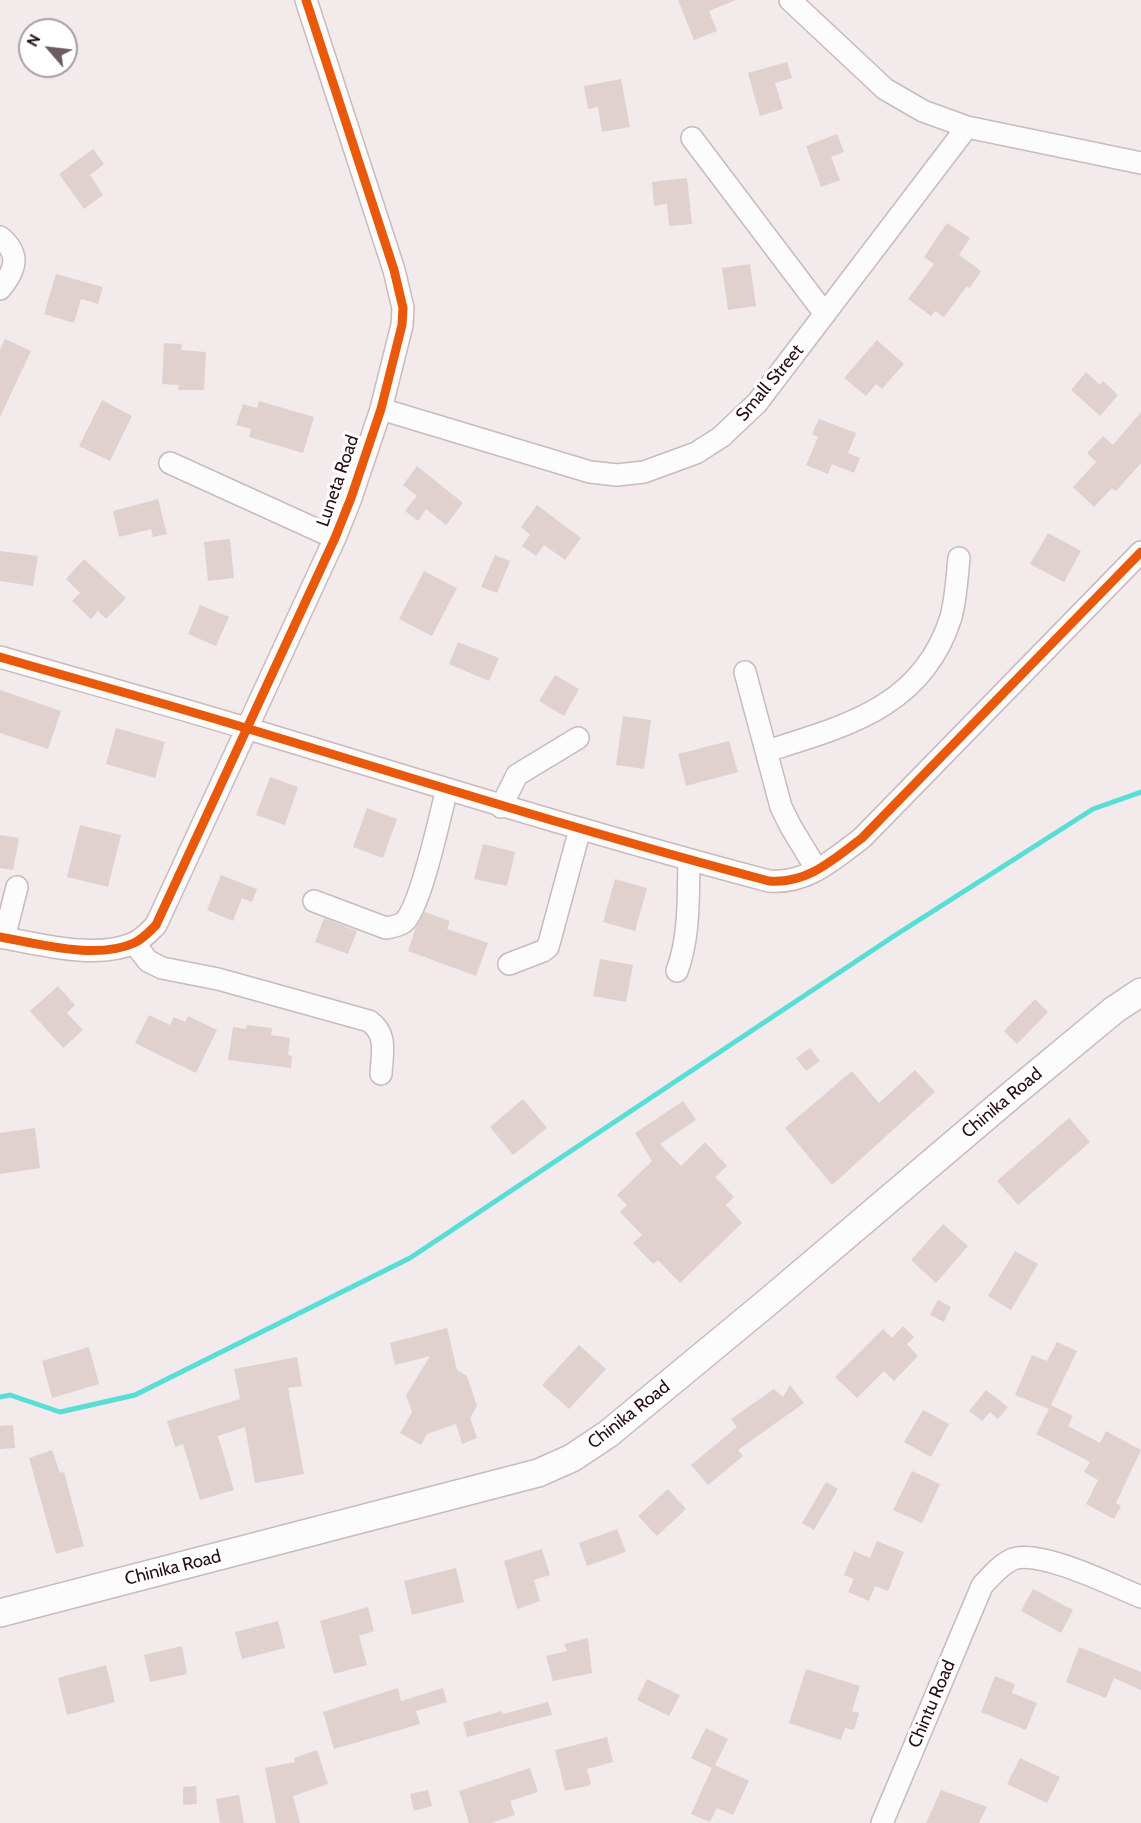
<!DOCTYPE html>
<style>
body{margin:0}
#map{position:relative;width:1141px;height:1823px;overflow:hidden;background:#f2eaeb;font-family:Cabin,sans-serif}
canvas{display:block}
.north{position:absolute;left:18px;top:18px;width:60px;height:60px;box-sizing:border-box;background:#fff;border:2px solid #a99ea1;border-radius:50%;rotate:298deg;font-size:16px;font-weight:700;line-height:24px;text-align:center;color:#280d13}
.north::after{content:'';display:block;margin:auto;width:21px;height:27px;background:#6f5a5f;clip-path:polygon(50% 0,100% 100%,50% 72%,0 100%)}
</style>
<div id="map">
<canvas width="1141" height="1823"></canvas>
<div class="north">N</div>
</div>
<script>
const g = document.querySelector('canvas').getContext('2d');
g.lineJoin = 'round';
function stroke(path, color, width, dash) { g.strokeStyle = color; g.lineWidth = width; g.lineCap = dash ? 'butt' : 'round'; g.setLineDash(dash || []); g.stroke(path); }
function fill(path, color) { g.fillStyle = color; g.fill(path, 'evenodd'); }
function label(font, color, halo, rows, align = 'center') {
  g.font = font + ' Cabin,sans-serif'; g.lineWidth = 6; g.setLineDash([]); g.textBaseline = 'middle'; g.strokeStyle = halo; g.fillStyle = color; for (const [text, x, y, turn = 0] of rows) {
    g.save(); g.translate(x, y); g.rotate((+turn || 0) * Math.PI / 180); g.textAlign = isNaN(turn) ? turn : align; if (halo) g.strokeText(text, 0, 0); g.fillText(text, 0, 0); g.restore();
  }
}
stroke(new Path2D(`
 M0 1397 10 1395 60 1412 135 1395 410 1258 894 936 1093 809 1141 792`), '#58ddd7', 5);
fill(new Path2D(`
 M678 0H736L709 11 717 31 694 40Z
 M787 62 792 78 775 83 783 109 760 116 748 73Z
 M621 79 630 127 602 132 598 107 588 109 584 86Z
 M837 134 844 152 831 157 840 180 821 187 806 146Z
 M93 149 104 164 90 175 103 195 84 209 59 174Z
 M687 178 692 224 669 226 667 204 654 206 652 182Z
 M947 223 970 238 959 255 981 271 970 288 967 286 944 317 935 311 931 316 908 299 934 264 924 257Z
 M750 264 756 306 728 310 722 268Z
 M56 274 103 287 98 304 81 299 74 323 44 314Z
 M5 339 31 351 0 417V350Z
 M877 340 904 364 882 389 876 384 866 396 844 378Z
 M164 343 182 344 181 350 206 352 204 390H178L179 385 162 384Z
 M1086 372 1100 385 1103 381 1118 395 1100 416 1071 390Z
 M102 400 132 416 110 461 79 446Z
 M259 401 314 417 303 453 249 437 251 429 236 425 243 404 257 408Z
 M1141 412V463L1116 491 1112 488 1094 507 1073 487 1096 462 1087 453 1103 436 1113 445Z
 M819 419 856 433 848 453 860 458 854 473 832 464 828 474 806 465 818 437 812 434Z
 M417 466 463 503 446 525 426 509 418 521 405 511 417 496 403 485Z
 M158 499 167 534 153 537 151 529 119 537 113 511Z
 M537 505 581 538 565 560 544 545 536 556 522 546 530 535 521 527Z
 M1048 533 1081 551 1064 582 1030 564Z
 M230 539 234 578 208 581 204 542Z
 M0 551 38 556 33 586 0 581Z
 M495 555 510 561 497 593 481 587Z
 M84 559 126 598 106 619 98 611 91 619 72 601 80 593 66 579Z
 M424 571 457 588 432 636 399 619Z
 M200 605 229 617 216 646 188 634Z
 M458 642 499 658 489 681 449 664Z
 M555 675 579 689 564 716 539 701Z
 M0 690 61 711 48 749 0 733Z
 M623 716 651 720 644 769 616 765Z
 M116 728 165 742 155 778 106 764Z
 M729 741 738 772 686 786 678 754Z
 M270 777 298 787 285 825 256 815Z
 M367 808 397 819 383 858 353 847Z
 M80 825 121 835 108 887 67 877Z
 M0 835 19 838 13 870 0 868Z
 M483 844 515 852 507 886 474 879Z
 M221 875 257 889 252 902 242 898 233 921 207 910Z
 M615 879 647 888 635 931 603 922Z
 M425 912 450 921 447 929 488 943 476 976 408 951 416 927Z
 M324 918 357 931 348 954 315 942Z
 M600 959 633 965 626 1002 593 996Z
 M58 986 75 1005 67 1013 83 1030 63 1048 30 1011Z
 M1035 999 1048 1012 1017 1044 1004 1031Z
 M149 1015 170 1025 174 1017 185 1022 188 1016 217 1030 196 1073 135 1043Z
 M247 1025 272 1028 271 1035 290 1038 288 1055 292 1056 291 1068 228 1060 233 1027 246 1029Z
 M810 1048 820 1061 806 1071 796 1058Z
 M915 1070 935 1092 832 1185 785 1128 852 1071 879 1103Z
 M523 1099 547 1128 513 1155 490 1127Z
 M683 1101 696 1120 660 1144 681 1166 705 1142 727 1166 715 1177 734 1197 726 1205 742 1223 680 1283 658 1260 653 1264 633 1243 642 1235 620 1212 627 1205 617 1195 652 1161 635 1133Z
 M1069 1118 1090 1142 1018 1205 997 1181Z
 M35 1128 40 1168 0 1174V1133Z
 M943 1224 968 1246 936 1283 911 1260Z
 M1015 1251 1038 1264 1011 1310 988 1296Z
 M938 1300 951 1307 944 1322 930 1315Z
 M903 1326 914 1337 907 1344 918 1356 894 1381 884 1371 857 1398 835 1377 883 1329 892 1338Z
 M447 1328 457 1370 467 1376 477 1406 470 1418 477 1438 462 1444 456 1424 427 1434 421 1445 400 1433 412 1412 406 1395 430 1356 395 1365 390 1343Z
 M1057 1342 1077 1351 1049 1409 1015 1395 1032 1355 1047 1361Z
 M579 1345 606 1369 569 1409 542 1385Z
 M89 1347 99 1384 52 1398 42 1361Z
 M297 1357 302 1386 288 1388 304 1474 255 1483 245 1427 218 1436 234 1490 200 1500 183 1444 175 1447 167 1421 240 1399 234 1369Z
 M790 1385 804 1403 738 1450 743 1456 708 1485 691 1465 737 1427 731 1419 774 1389 783 1397Z
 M986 1390 1008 1407 998 1419 990 1412 982 1421 969 1411Z
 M1051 1405 1073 1416 1068 1426 1100 1443 1106 1431 1141 1450 1116 1503 1121 1506 1114 1519 1086 1504 1098 1480 1084 1472 1090 1462 1036 1434Z
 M923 1410 949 1424 931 1457 904 1442Z
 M13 1425 15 1448 0 1449V1426Z
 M52 1450 60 1473 64 1472 84 1546 56 1554 29 1458Z
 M912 1471 940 1484 922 1523 893 1510Z
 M826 1482 838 1489 814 1530 802 1523Z
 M668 1489 686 1509 657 1536 638 1516Z
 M617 1529 626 1552 587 1566 579 1543Z
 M877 1541 904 1552 888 1591 875 1586 869 1601 848 1592 854 1579 844 1575 854 1551 870 1558Z
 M542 1549 550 1575 534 1580 540 1601 517 1609 504 1561Z
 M456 1568 464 1602 412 1615 404 1581Z
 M1033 1589 1073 1610 1061 1633 1021 1611Z
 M368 1607 374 1631 359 1636 367 1665 334 1674 320 1621Z
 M278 1621 285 1648 242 1659 235 1632Z
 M588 1638 592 1673 553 1681 546 1656 567 1651 564 1644Z
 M182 1646 187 1674 150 1682 144 1655Z
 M1079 1647 1141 1672V1690L1114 1678 1106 1698 1066 1682Z
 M106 1665 115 1702 67 1715 58 1678Z
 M806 1669 860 1686 852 1711 859 1713 854 1730 845 1728 841 1740 789 1723Z
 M995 1676 1015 1684 1012 1693 1037 1703 1026 1730 981 1712Z
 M647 1679 680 1695 669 1716 637 1700Z
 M398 1688 401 1701 443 1688 447 1702 416 1711 420 1724 334 1749 323 1712Z
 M548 1702 552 1714 551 1715 467 1737 463 1722 502 1711 503 1714Z
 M706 1728 728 1739 715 1765 749 1781 733 1815 717 1808 710 1822 691 1814 712 1768 691 1758Z
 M607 1737 613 1762 587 1769 591 1785 565 1791 555 1750Z
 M317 1750 328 1784 293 1796 300 1823H276L265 1768 295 1762 294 1758Z
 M1020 1758 1060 1777 1047 1803 1007 1784Z
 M530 1768 538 1792 510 1801 515 1815 491 1823H469L459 1791Z
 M196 1786 197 1804 183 1805V1787Z
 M428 1790 432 1806 414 1811 410 1794Z
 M941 1790 987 1807 979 1823H926Z
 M239 1795 244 1823H220L216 1799Z`), '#e0d1cf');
const minor = new Path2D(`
 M790 0 885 89 923 111 967 127 1141 163
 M692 138 825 314
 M0 237C21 254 16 270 0 289
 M381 409 590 472 617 475 644 472 696 453 721 437 757 403 967 127
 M170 463 335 538
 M0 657C83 681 166 704 249 729 422 781 594 835 769 881 807 884 833 860 862 838L1141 552
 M745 672 781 807 791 827 817 870
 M767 751C846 726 923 707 951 617 956 598 957 577 959 558
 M501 807 517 775 578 738
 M314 901 386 928C392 927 399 926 404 922 421 907 440 815 447 789
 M0 937C39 944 97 960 134 943 143 939 149 932 156 925L335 538 351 498 381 409 402 325 403 308 394 270 306 0
 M4 938 17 887
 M134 943 148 961 162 968 218 979 369 1021C388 1034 382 1053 381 1074
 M509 964 543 951 548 947 580 829
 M677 971C690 936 688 896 689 860
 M882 1823 982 1586C991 1576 1001 1564 1013 1559 1040 1549 1114 1586 1141 1597`);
const major = new Path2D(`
 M0 1613 538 1473 572 1458 608 1434 769 1301 1015 1092 1114 1010 1141 992`);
stroke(minor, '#cbb9bc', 24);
stroke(major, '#cbb9bc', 30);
stroke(minor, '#fdfcfc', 21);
stroke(major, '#fdfcfc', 27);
stroke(new Path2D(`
 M0 657C83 681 166 704 249 729 422 781 594 835 769 881 807 884 833 860 862 838L1141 552
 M0 937C39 944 97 960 134 943 143 939 149 932 156 925L335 538 351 498 381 409 402 325 403 308 394 270 306 0`), '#e8590c', 9);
label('18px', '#280d13', '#fff', [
 ["Small Street",770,383,-50],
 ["Luneta Road",338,481,-71],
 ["Chinika Road",1002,1103,-40],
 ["Chinika Road",629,1415,-38],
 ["Chinika Road",173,1568,-14],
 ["Chintu Road",932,1704,-67]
]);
</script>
